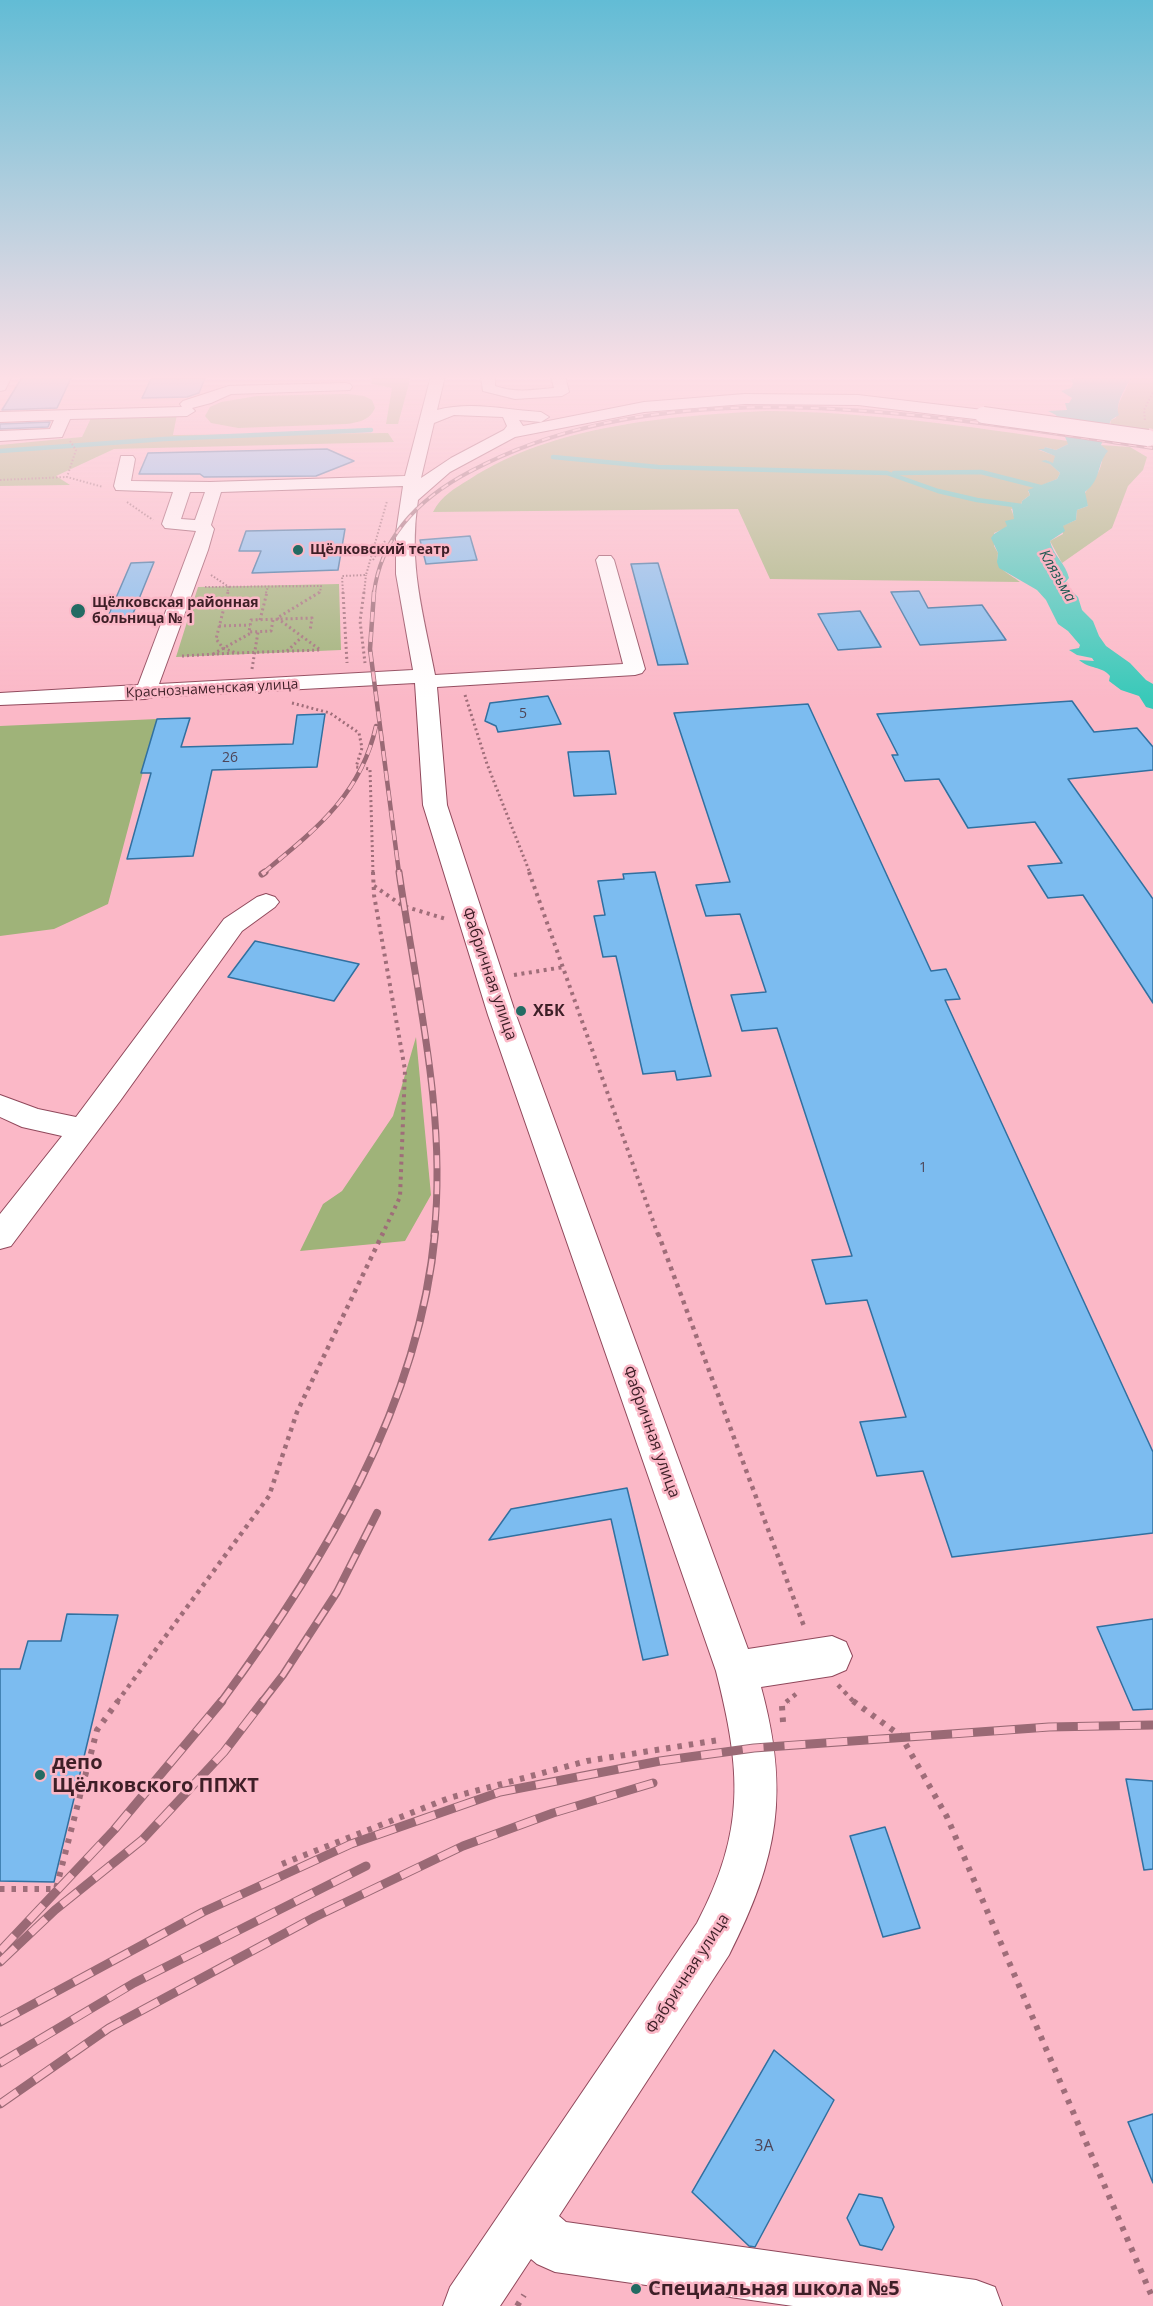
<!DOCTYPE html>
<meta charset="utf-8">
<style>
body{margin:0}
canvas{display:block;background:#fbb8c7}
</style>
<canvas width="1153" height="2306"></canvas>
<script>
const g = document.querySelector('canvas').getContext('2d');
g.lineJoin = 'round';
function fill(path, color) { g.fillStyle = color; g.fill(path, 'evenodd'); }
function stroke(path, color, width, dash) { g.strokeStyle = color; g.lineWidth = width; g.lineCap = dash ? 'butt' : 'round'; g.setLineDash(dash || []); g.stroke(path); }
function label(font, color, halo, rows, align = 'center') {
  g.font = font + ' "Open Sans",sans-serif'; g.lineWidth = 5; g.setLineDash([]); g.textBaseline = 'middle'; g.strokeStyle = halo; g.fillStyle = color; for (const [text, x, y, turn = 0] of rows) {
    g.save(); g.translate(x, y); g.rotate((+turn || 0) * Math.PI / 180); g.textAlign = isNaN(turn) ? turn : align; if (halo) g.strokeText(text, 0, 0); g.fillText(text, 0, 0); g.restore();
  }
}
fill(new Path2D(`
 M371 376H411L398 424H386L392 388 372 384Z
 M1132 376H1153V429L1149 428V431L1110 427 1111 420 1116 418 1119 403Z
 M347 394 364 396 372 400 375 408C370 420 360 422 347 424L238 428 211 423 205 416 210 407 221 402 257 396Z
 M178 409 173 435 388 433 394 442 114 449 56 476 70 485 0 486V445L82 437 95 410Z
 M766 411C869 412 967 426 1068 441V444L1056 450 1045 447 1044 450H1039L1056 456 1053 464 1046 460 1060 473 1057 479 1028 491 1030 495 1022 501 1021 506 1011 509 1015 519 1004 529 994 533V546L998 553C995 570 1009 573 1020 582L770 579 738 509 433 512C442 495 454 489 470 479 553 425 669 416 766 411Z
 M1101 445 1130 447 1147 457 1143 470 1128 486 1112 528 1062 563 1050 541 1063 534 1062 526 1076 520 1077 510 1088 506 1084 495C1094 479 1107 466 1101 445Z
 M339 584 341 650 176 657 198 587Z
 M157 719 108 904 54 929 0 936V726Z
 M416 1037 431 1195 405 1241 300 1251 323 1204 342 1191 393 1116Z`), '#9fb379');
fill(new Path2D(`
 M1079 376H1132C1127 386 1114 404 1119 415L1111 420 1101 445 1108 451C1096 465 1102 479 1085 492L1088 506 1077 510 1076 520 1063 526 1065 531 1050 541C1053 555 1066 564 1069 578L1064 584 1078 597 1082 610 1093 621 1099 636 1106 646 1130 663 1146 680 1153 684V709L1146 707 1139 696 1121 690 1109 681 1110 676C1102 666 1089 669 1079 660L1094 661 1092 658 1077 655 1069 650 1079 648 1080 645 1068 631 1058 624 1046 600 1037 590 999 568 997 562 998 553 991 538 994 534 1007 526 1005 521 1014 519 1012 507 1021 506 1022 501 1030 495 1028 490 1057 479 1060 473 1050 464 1041 461 1046 460 1053 463 1055 456 1038 449H1044L1045 447 1056 450 1068 444 1056 415 1048 411 1067 410 1065 403H1069L1072 398 1061 391 1071 388 1073 384 1071 380Z`), '#39c9b9');
stroke(new Path2D(`
 M0 451 164 439 371 430
 M553 457 658 467 887 473 938 491 977 500 1029 507
 M894 473 981 472 1048 489`), '#39c9b9', 4.5);
const building = new Path2D(`
 M23 376H72L57 408 2 410Z
 M205 378 199 393 187 397 142 398 151 379Z
 M50 422 48 427 0 429V424Z
 M327 449 354 461 316 476 204 477 200 474H139L148 453Z
 M345 529 338 570 252 573 261 551H239L246 531Z
 M470 536 477 560 426 564 420 540Z
 M154 562 130 621H106L131 563Z
 M658 563 688 664 658 665 631 564Z
 M919 591 928 608 982 605 1006 640 920 645 891 592Z
 M860 611 881 647 838 650 818 614Z
 M548 696 561 724 498 732 496 726 485 721 490 703Z
 M1072 701 1094 732 1137 728 1153 747V770L1068 779 1153 899V1003L1083 895 1048 898 1028 866 1062 863 1035 822 968 828 939 779 905 781 892 755H898L877 714Z
 M808 704 931 971 946 969 960 999 945 1000 1153 1452V1533L952 1557 923 1471 877 1476 860 1422 906 1417 867 1300 826 1304 812 1260 852 1256 777 1028 742 1031 731 995 766 992 740 914 706 916 696 885 730 882 674 713Z
 M325 714 317 767 212 770 193 856 127 859 151 773H141L157 719 190 718 181 747 293 744 297 715Z
 M609 751 616 794 574 796 568 752Z
 M655 872 692 1008 711 1076 677 1080 675 1071 643 1074 616 956 603 957 594 916 605 915 598 881 624 879 623 874Z
 M255 941 359 964 334 1001 228 977Z
 M627 1488 668 1655 643 1660 611 1519 489 1540 511 1509Z
 M67 1614 118 1615 54 1882 0 1881V1669H20L28 1641H61Z
 M1153 1619V1709L1133 1710 1097 1627Z
 M1126 1779 1153 1781V1869L1144 1870Z
 M885 1827 920 1928 883 1937 850 1836Z
 M774 2050 834 2100 755 2247 749 2246 692 2192Z
 M1153 2114V2183L1128 2122Z
 M859 2194 882 2198 894 2227 882 2250 860 2245 847 2218Z`);
fill(building, '#7cbcf0');
stroke(building, '#3170a0', 1.5);
const minor = new Path2D(`
 M0 376H12L5 390 0 391Z
 M431 376H445L437 410C472 401 505 410 541 412L549 417 541 422 519 420 523 426 644 402 745 394 858 395 983 410 991 415 983 420 858 405 745 404 644 412 515 437 450 472 418 500C408 565 423 612 435 675L623 664 596 560 599 556H611L614 560 645 669 642 673 635 675 437 687 447 805 516 1015 748 1649 832 1636 846 1642 852 1656 846 1670 832 1676 761 1687C790 1793 778 1858 729 1955L559 2216 566 2222 976 2280 995 2287 1002 2306H793L555 2272 537 2264 531 2259 500 2306H443L450 2287 697 1923C746 1830 741 1770 716 1671L488 1015 423 805 415 683 153 697 145 699 0 705V693L138 685 196 531 165 528 162 524 173 492 116 490 114 486 121 456H133L135 459 131 481 210 482 405 476ZM454 415 503 417 507 426 504 430 451 458 421 478 434 423ZM403 486 396 533V574L413 670 159 684 208 550 214 529 211 525 221 492ZM190 492H205L195 520 181 519Z
 M481 376H495V386C514 393 534 390 554 388L551 376H565L569 392 562 396 515 399 483 391Z
 M345 383 350 384 352 387 350 390 231 394 211 403 192 408 195 411 187 416 70 419 62 437 0 441V431L50 429 54 420 0 422V412L182 407 180 404 183 401 229 386Z
 M266 894 275 897 279 902 275 907 242 931 120 1101 11 1246 0 1249V1214L62 1136 22 1127 0 1117V1095L38 1109 76 1117 224 919 257 897Z`);
stroke(minor, '#90485b', 2);
stroke(new Path2D(`
 M178 380 180 376
 M1145 420 1144 410 1153 392
 M70 441 76 450 67 477 103 487
 M0 480 67 477
 M127 502 153 520
 M373 560 385 541
 M211 575 229 587 227 593
 M205 587 321 586 320 593
 M266 593 268 586
 M343 593 342 576 366 575 387 501
 M364 593 366 575`), '#9f6d79', 2, [1.5, 2]);
stroke(new Path2D(`
 M228 592 216 639 223 648 236 653 320 650
 M343 592 347 663
 M364 592 360 621 365 663
 M260 620 267 592
 M273 620 271 631 249 632 251 620 312 618 310 631
 M219 626 250 625
 M319 649 277 618 320 592
 M287 651 302 637
 M213 654 251 633
 M182 656 234 653
 M252 669 258 632
 M465 695 487 764 530 873
 M292 703 330 713 359 733 362 748 356 767 370 769 373 873`), '#9f6d79', 3, [2, 3]);
stroke(new Path2D(`
 M373 872 374 895 405 1070 400 1197 382 1235
 M529 872 658 1235
 M374 886 403 906 446 919
 M514 975 564 967`), '#9f6d79', 4, [3, 4.5]);
stroke(new Path2D(`
 M658 1233 805 1629
 M838 1685 854 1702
 M117 1702 269 1496 297 1412 383 1233
 M786 1702 796 1694`), '#9f6d79', 4.5, [4, 5]);
stroke(new Path2D(`
 M853 1701 901 1736 947 1817 1153 2299
 M783 1722 782 1706 788 1701
 M282 1864 449 1798 587 1761 719 1740
 M0 1889H56L97 1730 118 1701
 M517 2306 524 2295`), '#9f6d79', 6, [4.5, 7]);
fill(minor, '#fff');
const railFar4 = new Path2D(`
 M374 593C381 536 421 497 471 471 671 364 939 417 1153 448`);
const railFar3 = new Path2D(`
 M374 592 370 649 399 873
 M263 873C315 830 361 795 376 726`);
const railFar2 = new Path2D(`
 M399 872C416 991 447 1114 434 1235
 M262 874 265 872`);
const railFar1 = new Path2D(`
 M221 1702C322 1565 419 1407 435 1233
 M262 1702 283 1675 337 1592 377 1513`);
const rail = new Path2D(`
 M0 1951 114 1830 222 1701
 M0 1962 55 1910 142 1840 224 1752 263 1701
 M0 2022 203 1912 351 1844 500 1792 660 1761 754 1748 1049 1727 1153 1725
 M0 2063 134 1983 366 1866
 M0 2104 109 2028 315 1917 463 1846 553 1813 653 1783`);
stroke(railFar4, '#9a6975', 4);
stroke(railFar3, '#9a6975', 4.5);
stroke(railFar2, '#9a6975', 7);
stroke(railFar1, '#9a6975', 8);
stroke(rail, '#9a6975', 9);
stroke(railFar4, '#fbb8c7', 2, [8]);
stroke(railFar3, '#fbb8c7', 3, [10]);
stroke(railFar2, '#fbb8c7', 4.5, [13]);
stroke(railFar1, '#fbb8c7', 5, [16]);
stroke(rail, '#fbb8c7', 7, [21]);
const minorBridge = new Path2D(`
 M983 415 1148 438`);
stroke(minorBridge, '#90485b', 18, []);
stroke(minorBridge, '#fff', 16);
const sky = g.createLinearGradient(0, 0, 0, 699);
sky.addColorStop(0, '#62bcd5');
sky.addColorStop(0.54, '#fddfe6');
sky.addColorStop(1, '#fddfe600');
g.fillStyle = sky;
g.fillRect(0, 0, 1153, 699);
for (const [x, y, r, color] of [
 [298,550,6,"#236b63"],
 [78,611,8,"#236b63"],
 [521,1011,6,"#236b63"],
 [40,1775,6,"#236b63"],
 [636,2289,6,"#236b63"]
]) { const dot = new Path2D(); dot.arc(x, y, r, 0, 2 * Math.PI); g.fillStyle = color; g.fill(dot); stroke(dot, '#fbb8c7', 2); }
label('bold 14px', '#3e1f27', '#fbb8c7', [
 ["Щёлковский театр",310,550],
 ["Щёлковская районная",92,603],
 ["больница № 1",92,619]
], 'left');
label('14px', '#3e1f27', '#fbb8c7', [
 ["Краснознаменская улица",212,689,-3]
]);
label('14px', '#4e4659', null, [
 ["5",523,714],
 ["26",230,758],
 ["1",923,1168]
]);
label('italic 15px', '#205952', '#fbb8c7', [
 ["Клязьма",1057,576,60]
]);
label('16px', '#3e1f27', '#fbb8c7', [
 ["Фабричная улица",489,974,71],
 ["Фабричная улица",651,1432,70],
 ["Фабричная улица",688,1974,-57]
]);
label('bold 16px', '#3e1f27', '#fbb8c7', [
 ["ХБК",533,1011]
], 'left');
label('16px', '#4e4659', null, [
 ["3А",764,2146]
]);
label('bold 20px', '#3e1f27', '#fbb8c7', [
 ["депо",52,1763],
 ["Щёлковского ППЖТ",52,1786],
 ["Специальная школа №5",648,2289]
], 'left');
</script>
